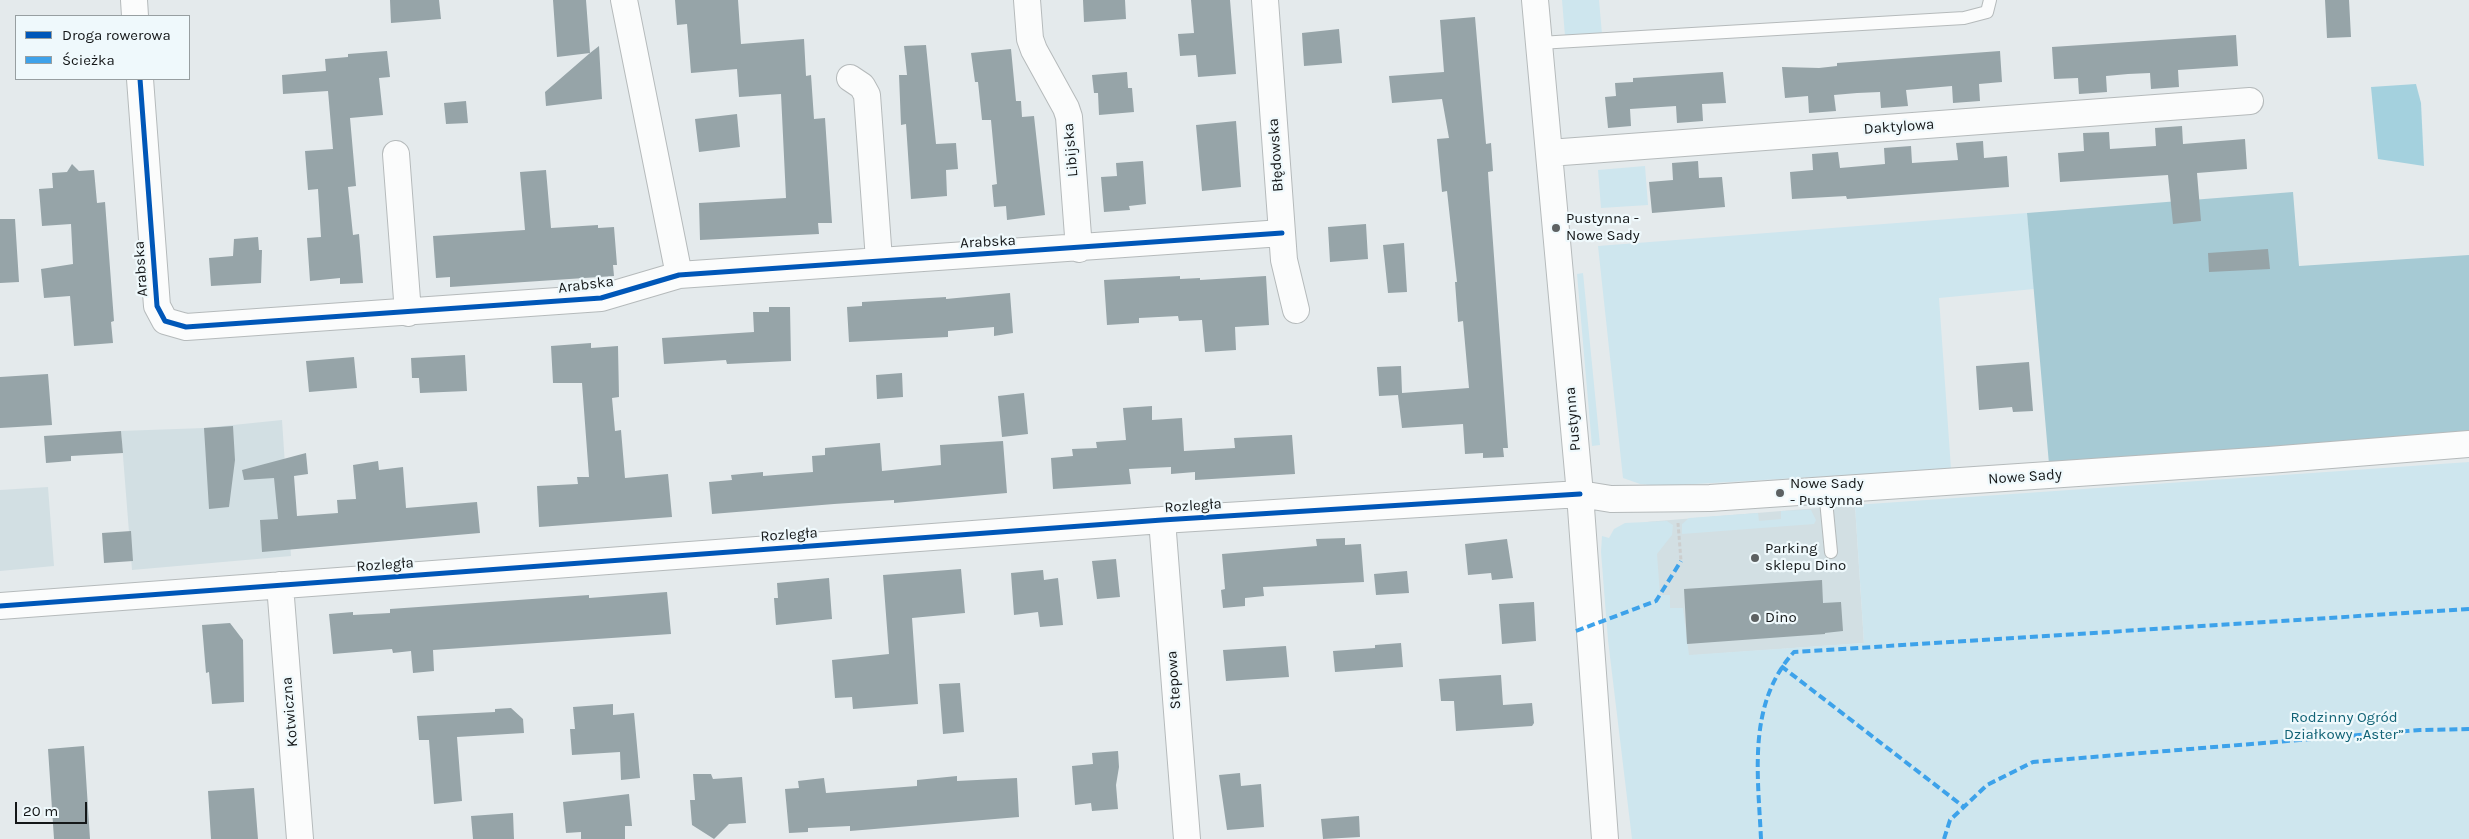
<!DOCTYPE html>
<meta charset="utf-8">
<style>
body{margin:0}
#map{position:relative;width:2469px;height:839px;overflow:hidden;background:#e4eaec;font-family:Karla,sans-serif}
canvas{display:block}
.legend{position:absolute;left:15px;top:15px;width:175px;height:65px;box-sizing:border-box;background:#eff9fc;border:1px solid #979fa1;margin:0;padding:6px 9px;list-style:none;font-size:15px;color:#141718}
.legend li{display:flex;align-items:center;gap:10px;height:25px}
.legend b{width:25px;border:1px solid #979fa1}
.scale{position:absolute;left:15px;top:802px;width:72px;height:22px;box-sizing:border-box;border:2px solid #141718;border-top:0;padding-left:6px;font-size:15px;line-height:18px;white-space:nowrap;color:#141718;-webkit-text-stroke:4px #eff9fc;paint-order:stroke}
</style>
<div id="map">
<canvas width="2469" height="839"></canvas>
<ul class="legend">
<li><b style="height:6px;background:#0057b8"></b>Droga rowerowa</li>
<li><b style="height:6px;background:#3da2ea"></b>Ścieżka</li>
</ul>
<div class="scale">20 m</div>
</div>
<script>
const g = document.querySelector('canvas').getContext('2d');
g.lineJoin = 'round';
function fill(path, color) { g.fillStyle = color; g.fill(path, 'evenodd'); }
function stroke(path, color, width, dash) { g.strokeStyle = color; g.lineWidth = width; g.lineCap = dash ? 'butt' : 'round'; g.setLineDash(dash || []); g.stroke(path); }
function label(font, color, halo, rows, align = 'center') {
  g.font = font + ' Karla,sans-serif'; g.lineWidth = 4.5; g.setLineDash([]); g.textBaseline = 'middle'; g.strokeStyle = halo; g.fillStyle = color; for (const [text, x, y, turn = 0] of rows) {
    g.save(); g.translate(x, y); g.rotate((+turn || 0) * Math.PI / 180); g.textAlign = isNaN(turn) ? turn : align; if (halo) g.strokeText(text, 0, 0); g.fillText(text, 0, 0); g.restore();
  }
}
fill(new Path2D(`
 M282 420 291 556 132 570 121 431 204 428Z
 M48 487 54 566 0 571V490Z
 M1855 505 1864 643 1655 658 1646 522Z`), '#d2dfe3');
fill(new Path2D(`
 M1562 0H1599L1602 34 1565 36Z
 M1645 166 1648 205 1601 208 1598 170Z
 M2027 213 2034 289 1939 298 1951 469 1661 486 1640 484 1623 478 1598 246Z
 M1583 273 1600 445 1592 446 1577 274Z
 M2469 462V839H1632L1608 640 1601 552 1602 536 1609 538 1614 529 1625 523 1667 521 1673 525 1672 535 1657 554 1660 595H1670V608H1683L1689 655 1864 643 1855 505Z
 M1804 510H1811L1816 520 1814 524 1682 534V524L1689 518 1758 513 1759 521 1781 519V511Z`), '#cee6ee');
fill(new Path2D(`
 M2293 192 2299 266 2469 255V432L2049 464 2027 213Z`), '#a6cad4');
fill(new Path2D(`
 M2416 84 2421 103 2424 166 2378 159 2371 87Z`), '#a4d1de');
fill(new Path2D(`
 M390 0H439L441 19 391 23Z
 M553 0H586L590 53 599 46 602 99 546 106 545 92 590 53 557 57Z
 M675 0H738L741 44 804 39 806 76 811 75 814 119 825 118 832 223H818L819 234 700 240 699 203 786 198 781 94 739 97 737 69 691 73 687 24 677 25Z
 M1083 0H1125L1126 19 1084 22Z
 M1191 0H1230L1236 74 1198 77 1196 55 1180 56 1178 34 1194 33Z
 M2325 0H2349L2351 37 2327 38Z
 M1475 17 1486 144 1491 143 1493 171 1488 172 1489 188 1508 448H1503L1504 457 1483 458V453L1465 454 1463 424 1402 428 1398 395 1379 396 1377 367 1401 366 1402 393 1469 388 1463 321 1458 322 1455 282H1457L1447 191 1442 192 1437 139 1449 138 1442 99 1392 103 1389 76 1444 72 1440 20Z
 M1339 29 1342 63 1304 66 1302 33Z
 M2236 35 2238 66 2178 70 2179 87 2151 89 2150 73 2128 74 2106 76 2107 92 2079 94 2078 78 2054 79 2052 47Z
 M926 45 936 144 956 143 958 169 946 170 947 196 911 199 906 124 901 125 899 75H907L904 46Z
 M1011 49 1016 101H1021L1022 117 1034 116 1045 215 1007 220 1006 206 994 207 992 185 997 184 991 120H982L978 82H975L971 53Z
 M387 51 390 77 379 78 383 115 350 118 356 186 348 187 353 235 359 234 363 283 340 284V278L310 281 307 238 321 237 318 189 308 190 305 151 333 149 328 91 283 94 282 75 326 71 325 59 348 57V54Z
 M2000 51 2002 82 1979 84 1980 101 1953 103 1952 86 1906 90 1908 106 1881 108 1880 92 1857 93 1834 95 1836 111 1809 113 1808 96 1785 98 1782 67 1819 68 1837 66V63Z
 M1127 72 1128 88H1132L1134 112 1099 115 1098 93H1094L1092 75Z
 M1723 72 1726 103 1702 104 1703 121 1677 123 1676 106 1630 109 1631 126 1608 128 1605 97 1616 96 1615 83 1633 82V78Z
 M466 101 468 123 446 124 444 103Z
 M737 114 740 147 699 152 695 119Z
 M1236 121 1241 187 1202 191 1196 125Z
 M2182 126 2183 144 2245 139 2247 169 2197 173 2201 221 2173 224 2168 175 2060 182 2058 153 2084 151 2083 133 2109 132 2110 149 2156 146 2155 128Z
 M1983 141 1984 158 2007 156 2009 187 1847 199 1846 196 1792 199 1790 172 1813 170 1812 154 1838 152 1840 168 1885 164 1884 148 1911 146 1912 163 1958 160 1956 143Z
 M1143 161 1146 204 1129 206 1130 210 1104 212 1101 177 1117 176 1116 163Z
 M1698 161 1699 178 1722 177 1725 207 1652 213 1649 182 1673 180 1672 163Z
 M72 164 79 171 94 170 97 203 105 202 114 321 111 322 113 343 74 346 70 296 44 298 41 269 73 264 71 224 42 226 39 189 53 188 52 173 67 172Z
 M546 170 551 228 598 225V228L614 227 617 265H613L614 276 450 287V277L436 278 433 236 525 230 520 172Z
 M0 219H15L19 282 0 283Z
 M1366 224 1368 259 1330 262 1328 227Z
 M258 237 259 250H262L261 283 211 286 209 258 233 256 234 239Z
 M1404 243 1407 292 1388 293 1383 245Z
 M2268 249 2270 269 2209 272 2208 253Z
 M1180 276V279L1200 278V280L1266 276 1269 325 1235 327 1236 350 1205 352 1202 320 1179 321 1178 316 1139 318V323L1107 325 1104 280Z
 M1010 293 1013 333 994 336V327L948 331V337L849 342 847 307 862 306V302L946 297V299Z
 M769 307H790L791 361 727 364 726 360 664 364 662 338 754 332 753 312H769Z
 M591 343V348L618 346 619 397 612 398 615 431 621 430 625 478 668 474 672 517 539 527 537 486 578 484 577 477H589L582 383H553L551 346Z
 M465 355 467 391 420 393 419 378H412L411 358Z
 M354 357 357 388 309 392 306 361Z
 M2029 362 2033 411 2013 412 2012 407 1979 410 1976 366Z
 M902 373 903 397 877 399 876 375Z
 M48 374 52 425 0 428V377Z
 M1024 393 1028 434 1002 437 998 396Z
 M1152 406V420L1182 418 1184 451 1235 448 1234 438 1292 435 1295 474 1195 480V472L1171 474V467L1129 469 1131 484 1053 489 1051 458 1073 456 1072 449 1097 448 1096 442 1126 440 1123 408Z
 M233 426 235 460 229 507 209 509 204 428Z
 M121 431 123 453 71 456V461L46 463 44 436Z
 M1003 441 1007 493 894 503V500L834 504 712 514 709 482 732 480 731 475 763 472V476L813 472 812 456 825 455V448L880 443 882 471 941 465 940 445Z
 M306 453 308 474 294 476 297 516 338 513 337 500 356 499 353 465 378 461 379 470 403 467 406 508 477 502 480 533 262 552 260 520 278 519 274 478 244 480 242 470Z
 M131 531 133 561 104 563 102 533Z
 M1345 538V545L1361 544 1364 582 1263 587 1264 596 1245 598V606L1223 608 1221 590 1225 589 1222 554 1317 546 1316 539Z
 M1507 539 1513 578 1492 580 1491 573 1468 575 1465 544Z
 M1116 559 1120 597 1097 599 1092 561Z
 M961 569 965 613 912 618 918 704 853 709 852 697 835 698 832 660 889 654 883 575Z
 M1043 570 1044 580 1058 578 1063 625 1040 627 1038 612 1014 615 1011 573Z
 M1407 571 1409 593 1376 595 1374 574Z
 M829 578 832 619 776 625 774 598H778L777 583Z
 M1822 580 1823 603 1841 602 1843 631 1825 633V634L1687 644 1684 589Z
 M667 592 671 634 433 650 434 671 413 673 411 651 393 653 392 649 333 654 329 614 353 612V615L390 613V609L589 595V598Z
 M1534 602 1536 641 1502 644 1499 604Z
 M230 623 243 640 244 702 212 704 209 672 206 673 202 625Z
 M1401 643 1403 667 1335 672 1333 651 1375 648V645Z
 M1286 646 1289 677 1226 681 1223 650Z
 M1501 675 1503 705 1532 703 1534 723 1532 726 1456 731 1454 701H1441L1439 679Z
 M960 683 964 732 943 734 939 684Z
 M613 704V715L634 713 640 778 621 780 620 752 572 755 570 729H575L573 707Z
 M511 708 523 719 524 733 457 737 462 801 434 804 429 740H419L417 716 495 712V709Z
 M84 746 90 839H54L48 749Z
 M1118 751 1119 767 1116 785 1118 809 1092 811 1091 803 1075 805 1072 766 1093 764 1092 753Z
 M1240 773 1241 786 1261 784 1264 827 1227 830 1219 775Z
 M693 774H711L713 779 742 777 746 823 729 824 714 839 692 825 690 800H695Z
 M957 776V781L1017 778 1019 817 850 831V826L808 828V832L789 833 785 789 799 788 798 781 824 778 826 793 917 786V780Z
 M254 788 258 839H211L208 791Z
 M629 794 632 826H625V839H581V832L566 833 563 802Z
 M513 813 514 839H473L471 816Z
 M1359 816 1360 837 1323 839 1321 819Z`), '#96a4a8');
const service = new Path2D(`
 M1539 43 1964 18 1987 12 1990 0
 M1825 490 1831 552`);
const minor = new Path2D(`
 M134 0 135 16
 M624 0 679 275
 M1027 0 1030 39 1034 50 1066 108 1069 117 1079 249
 M1265 0 1284 260 1296 310
 M1535 0 1580 494 1605 839
 M850 78 862 86 867 95 879 260
 M140 79 157 306 165 321 186 327 601 298 679 275 1282 233
 M1549 153 2250 101
 M396 154 408 313
 M1162 520 1187 839
 M280 585 300 839
 M0 606 1162 520 1580 494 1611 499 1710 498 2269 460 2469 444`);
stroke(service, '#b5babb', 14);
stroke(minor, '#b5babb', 28);
stroke(new Path2D(`
 M1678 523 1681 561`), '#cccece', 3, [4, 2.5]);
stroke(service, '#fbfcfc', 12);
stroke(minor, '#fbfcfc', 26);
stroke(new Path2D(`
 M1576 631 1656 601 1681 561
 M1781 666 1964 807
 M1761 839C1758 774 1747 704 1794 652L2469 609
 M1944 839 1950 820 1987 785 2033 762 2420 730 2469 729`), '#3da2ea', 4, [8, 4]);
stroke(new Path2D(`
 M140 79 157 306 165 321 186 327 601 298 679 275 1282 233
 M0 606 1162 520 1580 494`), '#0057b8', 5);
for (const [x, y, r, color] of [
 [1556,228,5,"#5d6162"],
 [1780,493,5,"#5d6162"],
 [1755,558,5,"#5d6162"],
 [1755,618,5,"#5d6162"]
]) { const dot = new Path2D(); dot.arc(x, y, r, 0, 2 * Math.PI); g.fillStyle = color; g.fill(dot); stroke(dot, '#eff9fc', 2); }
label('15px', '#141718', '#eff9fc', [
 ["Daktylowa",1899,127,-4],
 ["Libijska",1071,150,-95],
 ["Błędowska",1276,155,-94],
 ["Arabska",988,242,-3],
 ["Arabska",141,269,-94],
 ["Arabska",586,285,-7],
 ["Pustynna",1573,419,-95],
 ["Nowe Sady",2025,477,-4],
 ["Rozległa",1193,506,-4],
 ["Rozległa",789,535,-4],
 ["Rozległa",385,565,-4],
 ["Stepowa",1174,680,-94],
 ["Kotwiczna",290,712,-95]
]);
label('15px', '#141718', '#eff9fc', [
 ["Pustynna -",1566,219],
 ["Nowe Sady",1566,236],
 ["Nowe Sady",1790,484],
 ["- Pustynna",1790,501],
 ["Parking",1765,549],
 ["sklepu Dino",1765,566],
 ["Dino",1765,618]
], 'left');
label('15px', '#106275', '#eff9fc', [
 ["Rodzinny Ogród",2344,718],
 ["Działkowy „Aster”",2344,735]
]);
</script>
